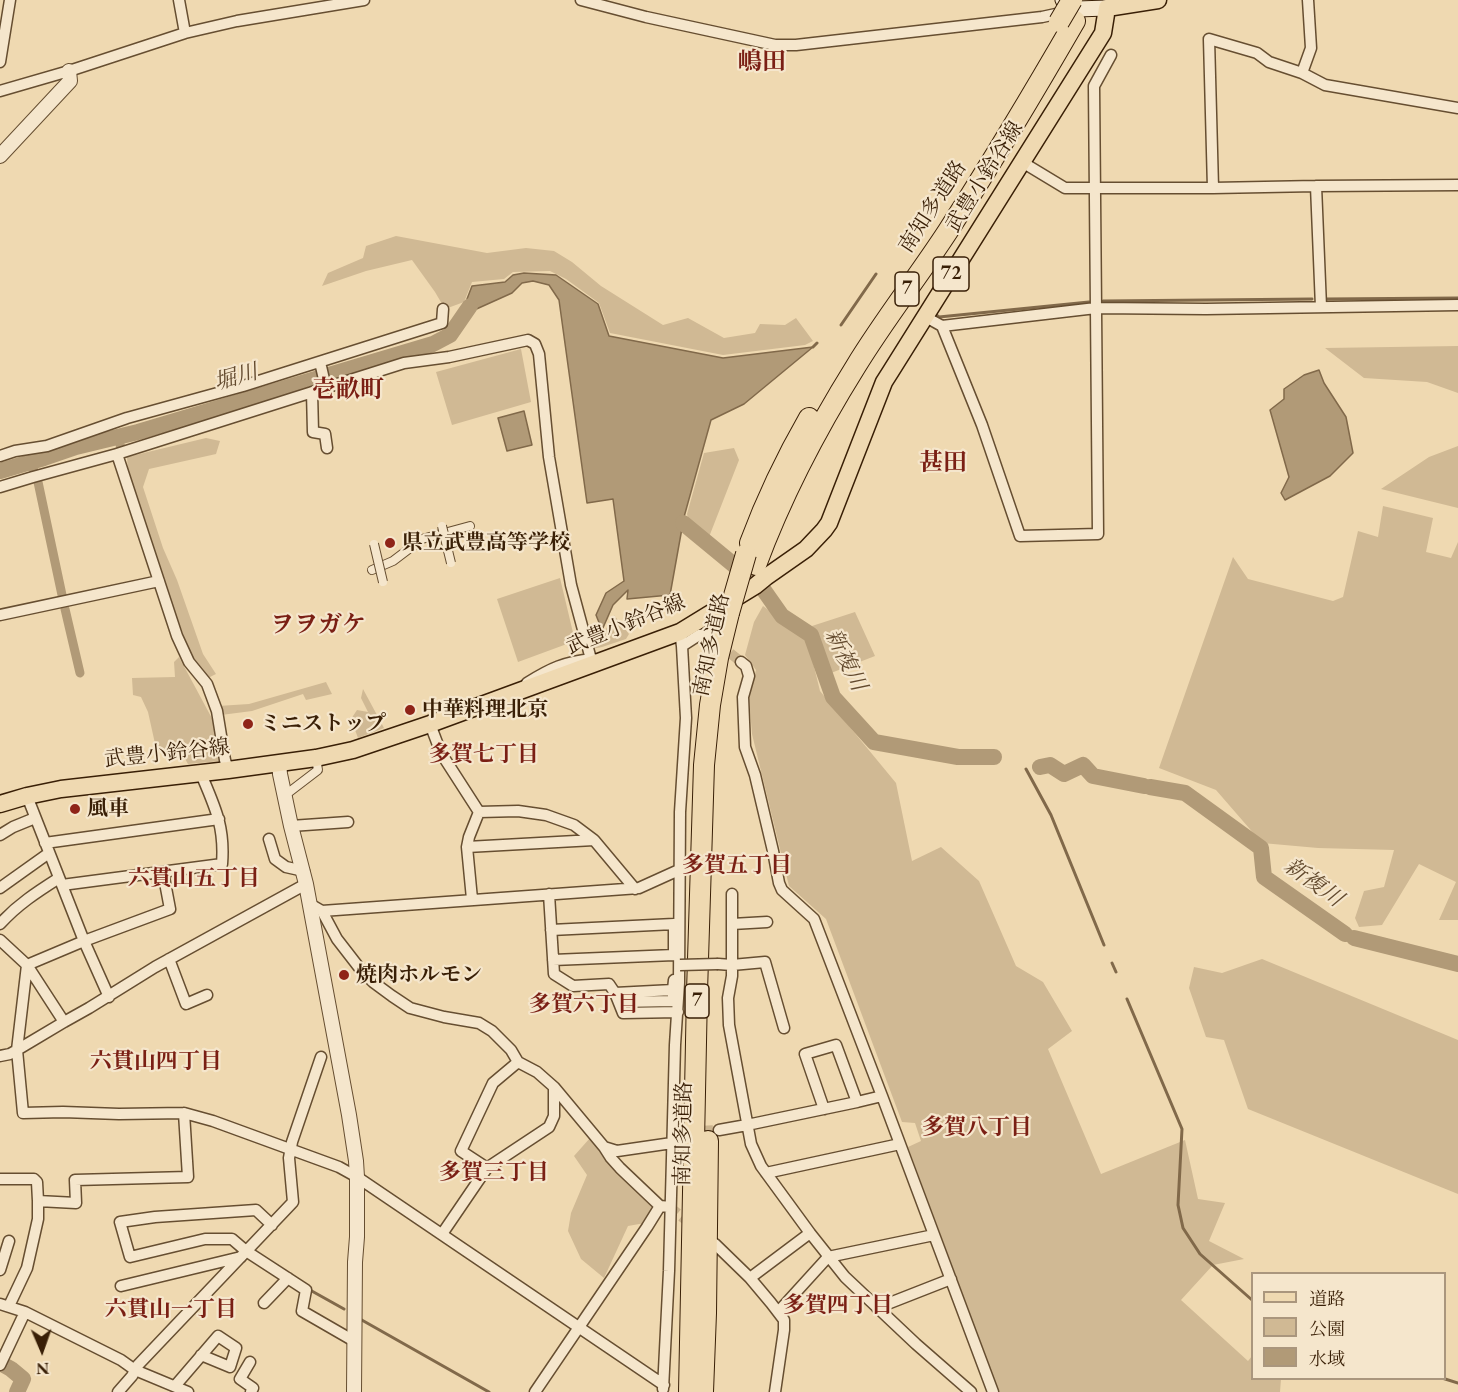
<!DOCTYPE html>
<meta charset="utf-8">
<style>
body{margin:0}
#map{position:relative;width:1458px;height:1392px;overflow:hidden;background:#efd9b1;font-family:"EB Garamond","Noto Serif JP",serif}
canvas{display:block}
.legend{position:absolute;left:1251px;top:1272px;width:195px;height:108px;box-sizing:border-box;background:#f5e6cc;border:2px solid #aa967d;margin:0;padding:8px 10px;list-style:none;font-size:18px;color:#391f06}
.legend li{display:flex;align-items:center;gap:12px;height:30px}
.legend b{width:30px;border:2px solid #aa967d}
.north{position:absolute;left:12px;top:1320px;width:60px;height:60px;-webkit-text-stroke:4px #f5e6cc;paint-order:stroke;rotate:178deg;font-size:16px;font-weight:700;line-height:24px;text-align:center;color:#391f06}
.north::after{content:'';display:block;margin:auto;width:21px;height:27px;background:#391f06;clip-path:polygon(50% 0,100% 100%,50% 72%,0 100%)}
</style>
<div id="map">
<canvas width="1458" height="1392"></canvas>
<ul class="legend">
<li><b style="height:8px;background:#efd9b1"></b>道路</li>
<li><b style="height:16px;background:#d0b994"></b>公園</li>
<li><b style="height:16px;background:#b19a77"></b>水域</li>
</ul>
<div class="north">N</div>
</div>
<script>
const g = document.querySelector('canvas').getContext('2d');
g.lineJoin = 'round';
function fill(path, color) { g.fillStyle = color; g.fill(path, 'evenodd'); }
function stroke(path, color, width, dash) { g.strokeStyle = color; g.lineWidth = width; g.lineCap = dash ? 'butt' : 'round'; g.setLineDash(dash || []); g.stroke(path); }
function label(font, color, halo, rows, align = 'center') {
  g.font = font + ' "EB Garamond","Noto Serif JP",serif'; g.lineWidth = 4.5; g.setLineDash([]); g.textBaseline = 'middle'; g.strokeStyle = halo; g.fillStyle = color; for (const [text, x, y, turn = 0] of rows) {
    g.save(); g.translate(x, y); g.rotate((+turn || 0) * Math.PI / 180); g.textAlign = isNaN(turn) ? turn : align; if (halo) g.strokeText(text, 0, 0); g.fillText(text, 0, 0); g.restore();
  }
}
fill(new Path2D(`
 M396 236 487 253 526 248 554 251 572 262 601 286 663 325 688 318 724 338 755 333 760 324 785 325 796 318 813 341 805 345 723 355 610 333 599 303 566 279 550 271 513 272 504 279 472 282 464 302 445 309 435 292 412 260 366 271 322 286 328 273 363 258 366 246Z
 M1458 346V393L1427 382 1364 378 1325 348Z
 M521 349 531 402 452 425 436 372Z
 M206 438 220 441 216 454 149 469 143 487 163 548 177 580 203 654 216 674 208 678 193 661 177 618 128 472 127 457Z
 M1458 446V508L1381 489 1429 457Z
 M734 448 739 460 709 537 689 524 687 514 704 453Z
 M1383 506 1433 518 1426 552 1451 558 1458 542V920H1439L1456 882 1419 864 1382 925 1359 927 1355 918 1364 891 1384 887 1394 850 1318 848 1262 843 1216 790 1159 768 1233 557 1248 579 1333 601 1343 597 1358 531 1378 537Z
 M560 578 575 641 518 662 497 599Z
 M763 606 807 638 820 691 896 783 912 861 941 847 979 881 1016 966 1043 982 1072 1031 1048 1049 1101 1174 1185 1140 1198 1199 1225 1203 1209 1241 1244 1259 1213 1265 1181 1300 1248 1361 1252 1356V1378L1281 1379 1280 1392H999L908 1147 921 1141 915 1123 902 1122 826 919 789 886 752 734 749 697 756 670 745 655 754 622Z
 M855 612 875 656 831 673 812 626Z
 M614 615 629 634 626 639 602 647 592 649 589 642 594 635 606 629Z
 M179 657 215 724 220 761 188 764 184 757 156 748 148 712 141 697 133 695 132 678 175 677 174 662Z
 M326 682 332 694 306 700 303 694 252 711 221 715 218 706 249 704Z
 M363 689 384 728 358 738 351 719 357 710 368 712 361 698Z
 M1262 959 1458 1040V1194L1248 1109 1224 1040 1206 1037 1189 988 1194 967 1222 973Z
 M590 1138C611 1164 628 1185 653 1206L645 1223 628 1226 604 1278 581 1259 568 1231 571 1213 587 1175 574 1156Z`), '#d0b994');
const water = new Path2D(`
 M524 273 556 275 598 304 609 336 723 358 813 347 744 404 711 420 684 517 670 595 627 599 628 590 613 605 602 630 596 615 606 593 624 581 613 499 587 503 559 300 549 285 533 281 522 283 512 293 472 311 467 299 472 286 505 282 513 275Z
 M1319 370 1324 383 1346 417 1353 453 1330 476 1285 500 1281 493 1289 477 1270 410 1284 399V389L1304 375Z
 M524 411 532 445 507 451 498 418Z`);
fill(water, '#b19a77');
stroke(water, '#81694a', 1.5);
stroke(new Path2D(`
 M1325 299 1458 298
 M1103 301 1312 299
 M935 314 939 317 1089 302
 M841 325 876 274
 M813 347 817 343
 M1026 769 1051 815 1104 945
 M1112 963 1116 972
 M1127 999 1182 1129 1178 1205 1183 1228 1200 1254 1252 1300
 M310 1290 344 1309
 M360 1319 489 1392
 M1442 1378 1458 1383`), '#81694a', 3);
stroke(new Path2D(`
 M118 437 121 448
 M31 462 34 471
 M38 482 62 595
 M65 609 80 673`), '#b19a77', 9);
stroke(new Path2D(`
 M0 471 44 458 76 447 138 432 433 344 450 335 470 306
 M683 523 763 589 782 616 811 635 833 697 874 742 958 757H994
 M1040 767 1050 765 1064 774 1083 765 1093 776 1144 786
 M1150 787 1185 793 1261 848 1264 877 1345 934
 M1354 938 1458 964
 M0 1363 11 1369 23 1379 17 1392`), '#b19a77', 16);
stroke(new Path2D(`
 M707 634 741 662
 M673 1132 719 1130
 M670 1207 694 1227`), '#cbb48f', 10, [10, 5]);
const pedestrian = new Path2D(`
 M372 570 393 561 422 539 470 526
 M284 796 318 770 316 758`);
const minor = new Path2D(`
 M179 0 185 33
 M581 0 646 17 775 45H796L1042 17 1065 12
 M0 62 10 0
 M1302 73 1311 48 1308 0
 M0 91 69 71 185 33 237 21 364 0
 M1022 162 1065 188H1213L1316 186 1458 185
 M1316 186 1321 307
 M1213 188 1209 39 1257 53 1269 62 1302 73 1325 85 1458 108
 M924 316 942 326 982 425 1020 536 1098 534 1094 86 1111 55
 M942 326 1096 308 1206 309 1458 305
 M320 362 326 388
 M312 392 313 432 325 434 327 448
 M117 454 177 636 189 662 207 684 217 711 225 760 228 770
 M0 456 15 451 47 446 127 418 243 386 442 323 443 309
 M0 487 33 477 117 454 404 363 449 357 528 340 535 344 539 354 549 457 571 585 592 663
 M0 615 159 581
 M682 646 699 635 707 634
 M741 662 746 666 749 676 743 697 745 747 755 775 773 851 779 883 782 890 814 919 882 1096
 M527 683C551 668 564 662 593 659
 M430 724 441 753 479 812 469 837 467 847
 M27 796 84 941 109 997
 M479 812 518 811 546 815 574 825 594 840
 M291 826 348 822
 M0 835 13 827 35 818
 M269 839 275 859 286 867 304 871
 M45 843 219 819
 M163 872 170 909 84 941 27 965 17 1050 23 1113 63 1112 119 1114 184 1113 213 1121 339 1167 357 1177 664 1385
 M62 885 222 864C225 827 215 807 201 774
 M0 888 49 853
 M549 894 554 974 573 986 609 984 615 993 623 1013 678 1012
 M732 894V965L765 962 784 1028
 M472 899 467 847 594 840 635 889
 M310 904 322 911 337 939 361 970 373 982 392 996 410 1008 444 1017 479 1023 492 1031 511 1050 518 1062 537 1072 554 1087 604 1147 611 1158 620 1168 660 1206 670 1207
 M322 911 639 888 681 869
 M0 924C17 905 37 892 59 878
 M732 924 767 922
 M551 930 674 924V955L553 960
 M0 940 27 965 64 1022
 M169 959 186 1004 207 995
 M718 964 732 965V976L728 998 729 1025 751 1144 761 1166 810 1233 845 1277 916 1344 971 1392
 M615 993 673 990 674 980
 M619 1002 673 1001V990
 M0 1056 10 1054 17 1050 64 1022 89 1008 155 967 306 884
 M719 1130 747 1125 857 1102
 M900 1144 993 1392
 M604 1147 617 1151 672 1143
 M487 1168 461 1151 493 1083 518 1062
 M766 1173 900 1144 882 1096 857 1102 836 1045 805 1054 824 1109
 M0 1179H34L37 1182 38 1201 76 1203 75 1180 188 1177 184 1113
 M272 1225 256 1210 155 1217 120 1222 130 1257 205 1239H232L246 1251 306 1290 302 1311 354 1341
 M442 1234 487 1168 549 1127 554 1116V1087
 M715 1244 750 1278 771 1303 784 1320V1330L775 1392
 M0 1270 9 1241
 M750 1278 810 1233
 M121 1286 241 1257
 M264 1303 288 1278
 M0 1304 25 1312 121 1360 135 1370 188 1392
 M9 1306 27 1268 38 1219V1201
 M877 1308 951 1279
 M778 1312 828 1257 934 1235
 M250 1362 240 1379 253 1388 251 1392
 M0 1365 25 1312
 M175 1386 218 1336 236 1348 230 1367 201 1355
 M663 1389 669 1271 675 1045 679 983 680 812 686 718 682 646 680 632
 M118 1392 132 1376 138 1365 293 1202 289 1158 292 1142 321 1057
 M535 1392 647 1227 660 1206`);
const tertiary = new Path2D(`
 M0 156 70 81 69 71
 M279 763 280 774 291 826 306 884 349 1115 356 1161 357 1177V1237L355 1262 354 1392`);
const secondary = new Path2D(`
 M1063 0 1077 9 1107 8`);
const primary = new Path2D(`
 M0 804 27 796 61 789 228 770 316 758 353 750 430 724 680 632 755 586 766 577 806 549 824 530 829 523 884 382 891 371 1103 33 1107 8 1158 0`);
const motorway = new Path2D(`
 M750 543C766 500 786 458 809 418
 M756 565C782 495 816 430 856 366 884 320 918 277 948 231 992 162 1034 92 1075 21
 M689 1392 697 992 704 765 710 705 718 658 729 613
 M703 1392 706 1313 708 1141`);
stroke(pedestrian, '#664e31', 10);
stroke(minor, '#664e31', 13);
stroke(tertiary, '#664e31', 16);
stroke(secondary, '#391f06', 17);
stroke(primary, '#391f06', 19);
stroke(motorway, '#391f06', 22);
stroke(pedestrian, '#f5e6cc', 8);
stroke(minor, '#f5e6cc', 10);
stroke(tertiary, '#f5e6cc', 14);
stroke(secondary, '#f5e6cc', 15);
stroke(primary, '#efd9b1', 16);
stroke(motorway, '#efd9b1', 20);
const pedestrianBridge = new Path2D(`
 M442 526 451 563
 M374 544 383 582`);
const minorBridge = new Path2D(`
 M680 965 718 964`);
const motorwayBridge = new Path2D(`
 M1059 22 1072 0
 M729 613 746 554`);
stroke(pedestrianBridge, '#664e31', 10, []);
stroke(minorBridge, '#664e31', 13, []);
stroke(motorwayBridge, '#391f06', 22, []);
stroke(pedestrianBridge, '#f5e6cc', 8);
stroke(minorBridge, '#f5e6cc', 10);
stroke(motorwayBridge, '#efd9b1', 20);
for (const [x, y, r, color] of [
 [390,543,6,"#8f2418"],
 [410,710,6,"#8f2418"],
 [248,724,6,"#8f2418"],
 [75,809,6,"#8f2418"],
 [344,975,6,"#8f2418"]
]) { const dot = new Path2D(); dot.arc(x, y, r, 0, 2 * Math.PI); g.fillStyle = color; g.fill(dot); stroke(dot, '#f5e6cc', 2); }
for (const [x, y, w] of [
 [951,274,36],
 [907,289,24],
 [697,1001,24]
]) { const box = new Path2D(); box.roundRect(x - w / 2, y - 17, w, 34, 4.5); g.fillStyle = '#f5e6cc'; g.fill(box); stroke(box, '#391f06', 1.5); }
label('bold 20px', '#391f06', null, [
 ["72",951,274],
 ["7",907,289],
 ["7",697,1001]
]);
label('21px', '#391f06', '#f5e6cc', [
 ["武豊小鈴谷線",985,177,-58],
 ["南知多道路",933,207,-57],
 ["武豊小鈴谷線",626,625,-22],
 ["南知多道路",712,645,-78],
 ["武豊小鈴谷線",167,754,-6],
 ["南知多道路",684,1134,-89]
]);
label('bold 21px', '#391f06', '#f5e6cc', [
 ["県立武豊高等学校",402,543],
 ["中華料理北京",422,710],
 ["ミニストップ",260,724],
 ["風車",87,809],
 ["焼肉ホルモン",356,975]
], 'left');
label('italic 22px', '#634a2e', '#f5e6cc', [
 ["堀川",236,378,-16],
 ["新複川",845,660,64],
 ["新複川",1313,883,36]
]);
label('bold 22px', '#7a1f14', '#f5e6cc', [
 ["多賀七丁目",484,755],
 ["多賀五丁目",737,866],
 ["六貫山五丁目",194,879],
 ["多賀六丁目",584,1005],
 ["六貫山四丁目",156,1062],
 ["多賀八丁目",977,1128],
 ["多賀三丁目",494,1173],
 ["多賀四丁目",838,1306],
 ["六貫山一丁目",171,1310]
]);
label('bold 24px', '#7a1f14', '#f5e6cc', [
 ["嶋田",762,62],
 ["壱畝町",348,390],
 ["甚田",943,463],
 ["ヲヲガケ",318,625]
]);
</script>
